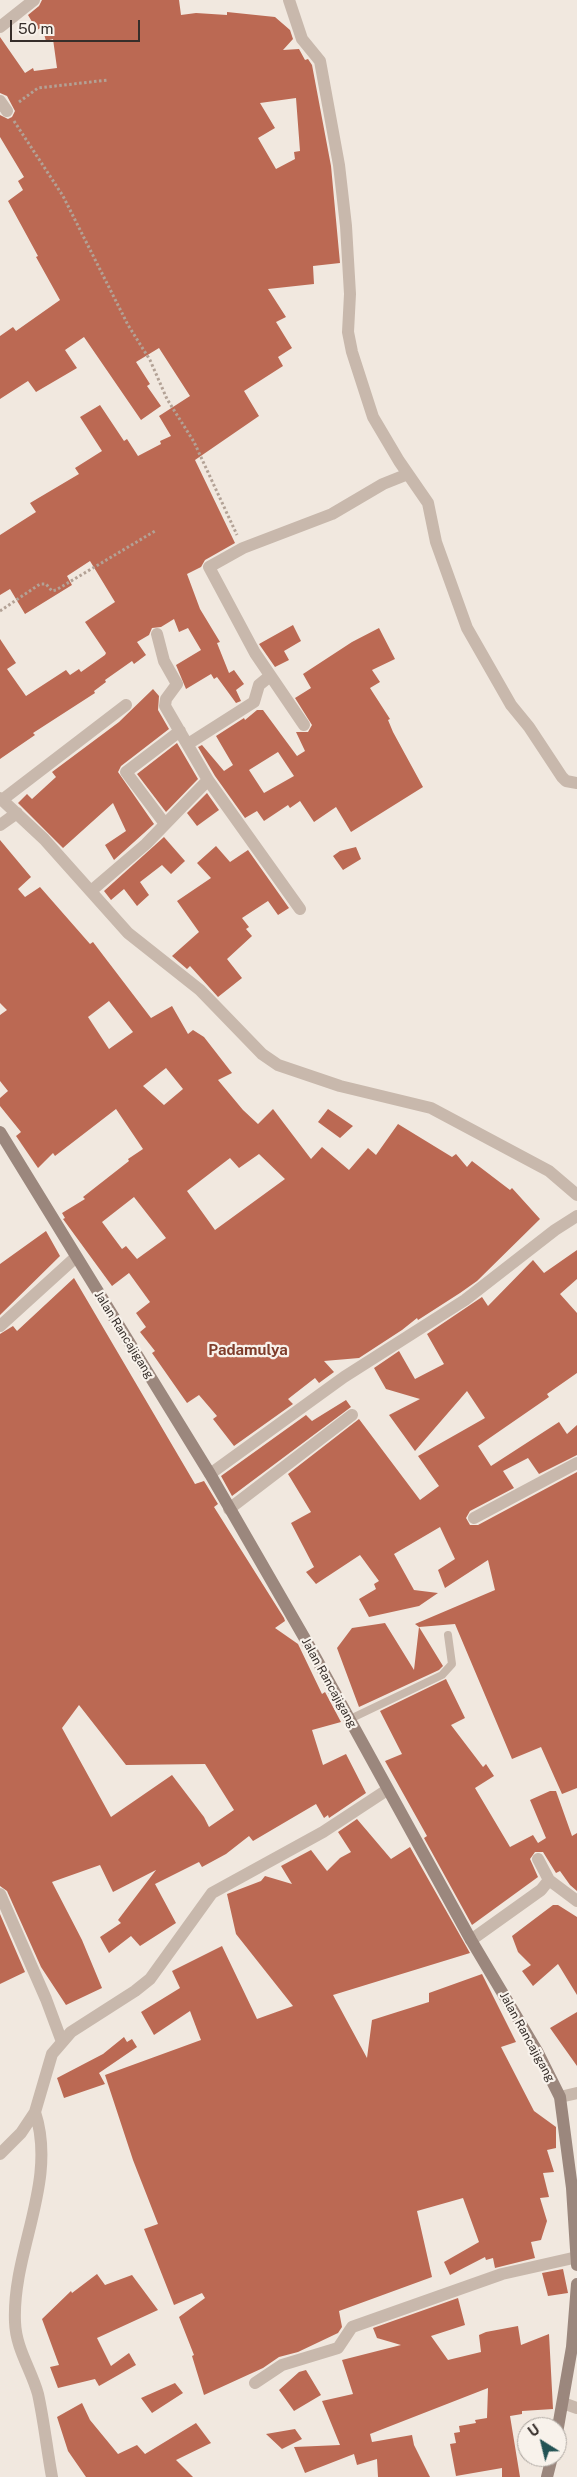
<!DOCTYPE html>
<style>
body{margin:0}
#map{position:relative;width:577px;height:2477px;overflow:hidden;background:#f1e8df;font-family:"Public Sans",sans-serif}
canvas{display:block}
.north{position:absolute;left:517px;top:2417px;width:50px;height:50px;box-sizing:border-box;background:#f8f2eb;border:1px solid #aaa49e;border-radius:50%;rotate:324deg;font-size:14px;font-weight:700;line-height:20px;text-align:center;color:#362e2a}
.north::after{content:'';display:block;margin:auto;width:18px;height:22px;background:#235354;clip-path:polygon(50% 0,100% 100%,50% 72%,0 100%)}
.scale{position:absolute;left:10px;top:20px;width:130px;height:22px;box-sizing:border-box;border:2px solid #362e2a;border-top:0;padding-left:6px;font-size:15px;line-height:18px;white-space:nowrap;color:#362e2a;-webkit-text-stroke:4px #f8f2eb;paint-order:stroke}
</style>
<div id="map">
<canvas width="577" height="2477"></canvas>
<div class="north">U</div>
<div class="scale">50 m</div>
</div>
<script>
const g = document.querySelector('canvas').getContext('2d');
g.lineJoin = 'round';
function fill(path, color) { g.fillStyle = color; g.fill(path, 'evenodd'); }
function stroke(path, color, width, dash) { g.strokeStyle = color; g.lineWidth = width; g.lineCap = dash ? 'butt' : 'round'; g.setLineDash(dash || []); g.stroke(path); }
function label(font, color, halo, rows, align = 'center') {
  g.font = font + ' "Public Sans",sans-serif'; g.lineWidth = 4.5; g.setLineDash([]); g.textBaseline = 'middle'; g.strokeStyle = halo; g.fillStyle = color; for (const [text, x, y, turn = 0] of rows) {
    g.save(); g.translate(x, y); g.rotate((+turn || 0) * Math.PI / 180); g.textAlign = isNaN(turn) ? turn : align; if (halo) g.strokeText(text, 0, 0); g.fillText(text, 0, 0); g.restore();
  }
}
fill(new Path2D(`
 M42 0H179L181 15 196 13 227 15V12L275 17 290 30 293 39 283 50 299 49 305 60 308 59 312 65 331 166 340 263 313 266 314 284 268 289 286 317 276 322 292 348 278 357 283 366 244 391 259 416 195 460 235 543 205 560 201 567 187 574 200 609 220 642 217 643 229 673 234 670 244 684 236 690 241 701 236 703 217 677 214 679 211 674 186 689 176 665 201 650 188 628 179 632 174 619 161 627 152 628 149 635 137 642 146 655 134 664 132 661 105 680 106 682 94 691 95 693 33 733 35 735 0 759V639L16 663 7 669 26 696 66 670 70 675 79 669 81 672 105 655 106 653 85 622 115 602 90 561 67 576 72 585 25 614 10 589 0 595V535L36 512 30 503 79 474 75 468 102 451 80 417 100 405 124 441 127 439 138 456 161 444 160 441 171 436 159 416 190 396 159 348 136 362 150 384 147 386 161 406 141 420 84 337 65 350 77 368 36 392 28 381 0 399V336L13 327 16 331 60 300 36 257 38 256 8 201 23 190 18 181 24 177 0 137V115L8 119 12 117 15 111 7 96 0 93V37L25 73 33 68 34 71 57 68 53 39 46 41 42 27 37 30 28 15 39 6ZM296 98 300 151 294 152 295 159 276 169 258 138 275 128 260 103Z
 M293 625 301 641 284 651 289 660 275 667 259 644Z
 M379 628 395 659 372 670 380 682 370 688 390 719 388 720 393 732 423 787 351 832 336 807 314 822 300 801 290 808 288 805 264 821 257 811 245 818 215 776 198 747 202 745 224 771 233 765 216 736 244 718 245 720 257 710H263L297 756 305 751 296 732H308L312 725 295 698 311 688 303 674 352 642ZM278 752 294 776 264 793 249 770Z
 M153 689 159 696 158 710 169 729 121 766 118 772 154 824 114 860 105 845 126 831 113 803 63 848 18 803 27 794 32 799 56 777 52 772 119 722Z
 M177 743 198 779 166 812 137 774Z
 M207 793 219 810 197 826 187 813Z
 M164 837 185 861 171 874 162 865 140 882 149 895 137 906 124 889 111 900 104 891Z
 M0 840 31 877 18 889 25 897 40 887 90 944 93 942 151 1018 172 1006 188 1034 193 1030 204 1037 232 1073 218 1080 243 1110 258 1124 273 1109 311 1159 322 1147 349 1170 368 1148 376 1155 398 1124 452 1157 456 1154 467 1167 472 1161 510 1190 512 1188 540 1219 477 1281 460 1293 418 1320 417 1318 402 1330 359 1358 324 1361 334 1372 319 1383 315 1378 288 1399 293 1404 234 1446 213 1419 217 1416 199 1395 187 1403 152 1353 155 1351 140 1332 146 1327 136 1313 150 1302 129 1273 112 1286 63 1219 65 1218 62 1213 85 1199 83 1197 129 1161 128 1159 143 1149 116 1109 55 1156 53 1153 38 1168 16 1136 21 1132 0 1106V1098L8 1091 0 1081V1015L7 1010 0 1003ZM109 1001 133 1032 109 1049 88 1017ZM166 1068 183 1089 164 1105 143 1086ZM259 1154 285 1179 215 1230 187 1191 230 1158 239 1168ZM134 1197 166 1238 137 1259 126 1246 122 1249 102 1222Z
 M216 846 230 862 248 850 289 908 278 915 268 901 242 918 249 927 246 929 252 936 227 959 242 978 218 997 190 966 187 969 172 956 199 932 177 901 211 878 197 863Z
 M356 847 361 859 343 870 333 856 340 851Z
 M328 1109 353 1126 340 1138 318 1122Z
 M46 1231 60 1256 0 1315V1264Z
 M577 1250V1279L560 1294 577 1313V1373L547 1394 549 1397 478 1446 491 1466 559 1422 567 1434 577 1425V1455L539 1474 528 1458 503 1471 514 1488 470 1511 466 1518 470 1525H478L577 1472V1788L562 1794 541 1747 512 1759 455 1624 419 1627 443 1666 439 1670 359 1707 337 1648 352 1628 385 1623 414 1670 419 1627 415 1624 495 1590 488 1560 445 1588 438 1570 455 1559 440 1527 394 1554 414 1590 438 1593 419 1606 369 1617 359 1599 376 1589 374 1584 379 1581 360 1555 316 1584 306 1572 314 1567 291 1523 311 1512 288 1474 359 1419 420 1500 439 1486 418 1456 485 1418 467 1391 415 1451 389 1415 420 1399 386 1389 374 1368 399 1351 415 1379 444 1364 427 1334 482 1297 488 1306 533 1260 544 1273Z
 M74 1278 195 1484 204 1481 218 1504 214 1507 284 1618 285 1621 275 1628 298 1644 322 1694 325 1692 341 1722 312 1730 323 1765 346 1754 366 1793 329 1818 328 1815 324 1818 316 1804 253 1841 249 1836 226 1854 202 1867 199 1862 155 1884 176 1923 140 1946 131 1936 109 1953 100 1937 121 1923 118 1920 156 1870 113 1892 100 1865 52 1882 82 1940 102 1988 66 2005 41 1967 7 1891 0 1886V1334L13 1326 17 1331ZM79 1705 126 1765 205 1764 234 1810 209 1827 204 1817 172 1775 111 1817 62 1728Z
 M346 1400 351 1407 232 1496 221 1476 306 1415 312 1421Z
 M446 1679 465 1718 451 1725 483 1767 486 1764 494 1776 475 1788 510 1847 533 1835 538 1843 546 1838 530 1800 550 1791H556L572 1836 577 1833V1891L570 1885 560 1871 556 1873 543 1852H535L530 1859 538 1877 472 1925 424 1838 427 1836 385 1761 402 1754 380 1711Z
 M357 1819 391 1859 410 1847 470 1953 333 1995 367 2058 372 2020 429 2002V1993L482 1974 516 2042 501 2047 534 2111 556 2127V2148L547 2150 554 2172 543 2173 549 2197 540 2198 547 2221 541 2240 531 2242 535 2258 495 2268 493 2258 486 2260 485 2257 450 2275 444 2262 479 2242 463 2198 417 2211 432 2277 339 2311 342 2327 338 2333 298 2352 279 2357 263 2368 204 2395 192 2356 194 2355 179 2317 205 2298 202 2293 174 2305 144 2229 158 2224 133 2160 105 2075 201 2040 190 2011 154 2035 141 2012 180 1988 172 1971 222 1946 257 2019 293 2006 236 1934 227 1894 261 1881 265 1876 292 1884 281 1866 311 1850 327 1871 340 1858 351 1852 338 1832Z
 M553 1905H558L577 1917V1995L558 1964 533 1986 522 1971 531 1965 518 1952 512 1936Z
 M0 1914 25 1972 0 1984Z
 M577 2012V2066L550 2028Z
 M124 2037 127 2042 132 2039 137 2047 99 2073 105 2084 64 2098 57 2078 103 2054Z
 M563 2269 568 2293 548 2296 542 2273Z
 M97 2274 105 2285 132 2275 158 2310 97 2338 111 2366 129 2353 136 2365 99 2386 95 2379 58 2388 50 2367 59 2365 42 2319 71 2291 72 2293Z
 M458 2298 465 2325 431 2336 448 2360 481 2352 479 2335 486 2332 518 2326 521 2345 549 2334 553 2409 522 2411V2414L510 2416 520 2477H502V2468L456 2476 450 2444 456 2443 454 2433 460 2432 459 2426 476 2423 475 2420 487 2418 488 2388 370 2434 372 2442 412 2435 414 2445 430 2477H378L377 2459 357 2465 354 2454 305 2473 294 2447 340 2445 322 2401 353 2394 342 2360 401 2345 377 2338 373 2328Z
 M306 2370 321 2395 294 2411 279 2390 299 2372Z
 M175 2383 183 2393 152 2413 141 2398Z
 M82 2403 90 2420 118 2454 137 2445 145 2454 196 2423 211 2443 176 2460 193 2477H86L68 2451 57 2417Z
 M295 2429 302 2439 282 2449 266 2434Z`), '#bb6953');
stroke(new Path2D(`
 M19 102 38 88 108 80
 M14 121 63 196 128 325 150 360 167 399 194 442 237 535
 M0 611 40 584H46L52 591 56 590 155 531`), '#b3a296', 3, [2.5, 2.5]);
stroke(new Path2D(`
 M350 1719 442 1675 452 1664 448 1635`), '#c8b8ac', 8);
stroke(new Path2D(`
 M289 0 302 39 320 61 339 165 346 226 350 294 348 332 352 352 373 417 399 461 428 503 436 542 467 628 511 705 529 727 562 777 566 781 577 783
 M0 27 34 0
 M0 101 7 111
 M304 725 255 653 209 567 243 548 332 514 383 484 408 474
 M188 744 254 702 259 685 270 676
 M208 780 300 909
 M0 798 44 839 128 933 200 990 262 1054 278 1065 340 1086 431 1108 549 1171 577 1195
 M2 800 126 705
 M165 824 126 772 180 731
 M0 825 17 813
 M91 891 146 844 208 780 165 706 166 699 177 684 164 661 157 634
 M0 1326 76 1257
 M210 1474 344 1377 465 1300 555 1230 577 1216
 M229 1509 352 1415
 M474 1518 577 1463
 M549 1880 577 1901
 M0 1894 46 1999 62 2042
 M471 1940 541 1890 549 1880 538 1859
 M560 2097 577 2093
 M35 2112C58 2182 12 2251 15 2322 16 2349 31 2369 38 2394 44 2421 47 2450 52 2477
 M0 2154 21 2133 35 2112 52 2054 71 2032 135 1991 150 1979 212 1893 323 1832 387 1790
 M255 2383 282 2365 338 2348 352 2327 502 2274 577 2257
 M563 2403 577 2408`), '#c8b8ac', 12);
stroke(new Path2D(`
 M0 1132 210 1474 312 1651 471 1940 537 2051 560 2097 572 2188 577 2265
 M557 2433 572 2347 577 2284
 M547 2477 552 2457`), '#9b877d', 12);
label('12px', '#362e2a', '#f8f2eb', [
 ["Jalan Rancajigang",124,1335,58],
 ["Jalan Rancajigang",329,1683,61],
 ["Jalan Rancajigang",527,2037,61]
]);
label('bold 15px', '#7e3c2a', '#f8f2eb', [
 ["Padamulya",248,1350]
]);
</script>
